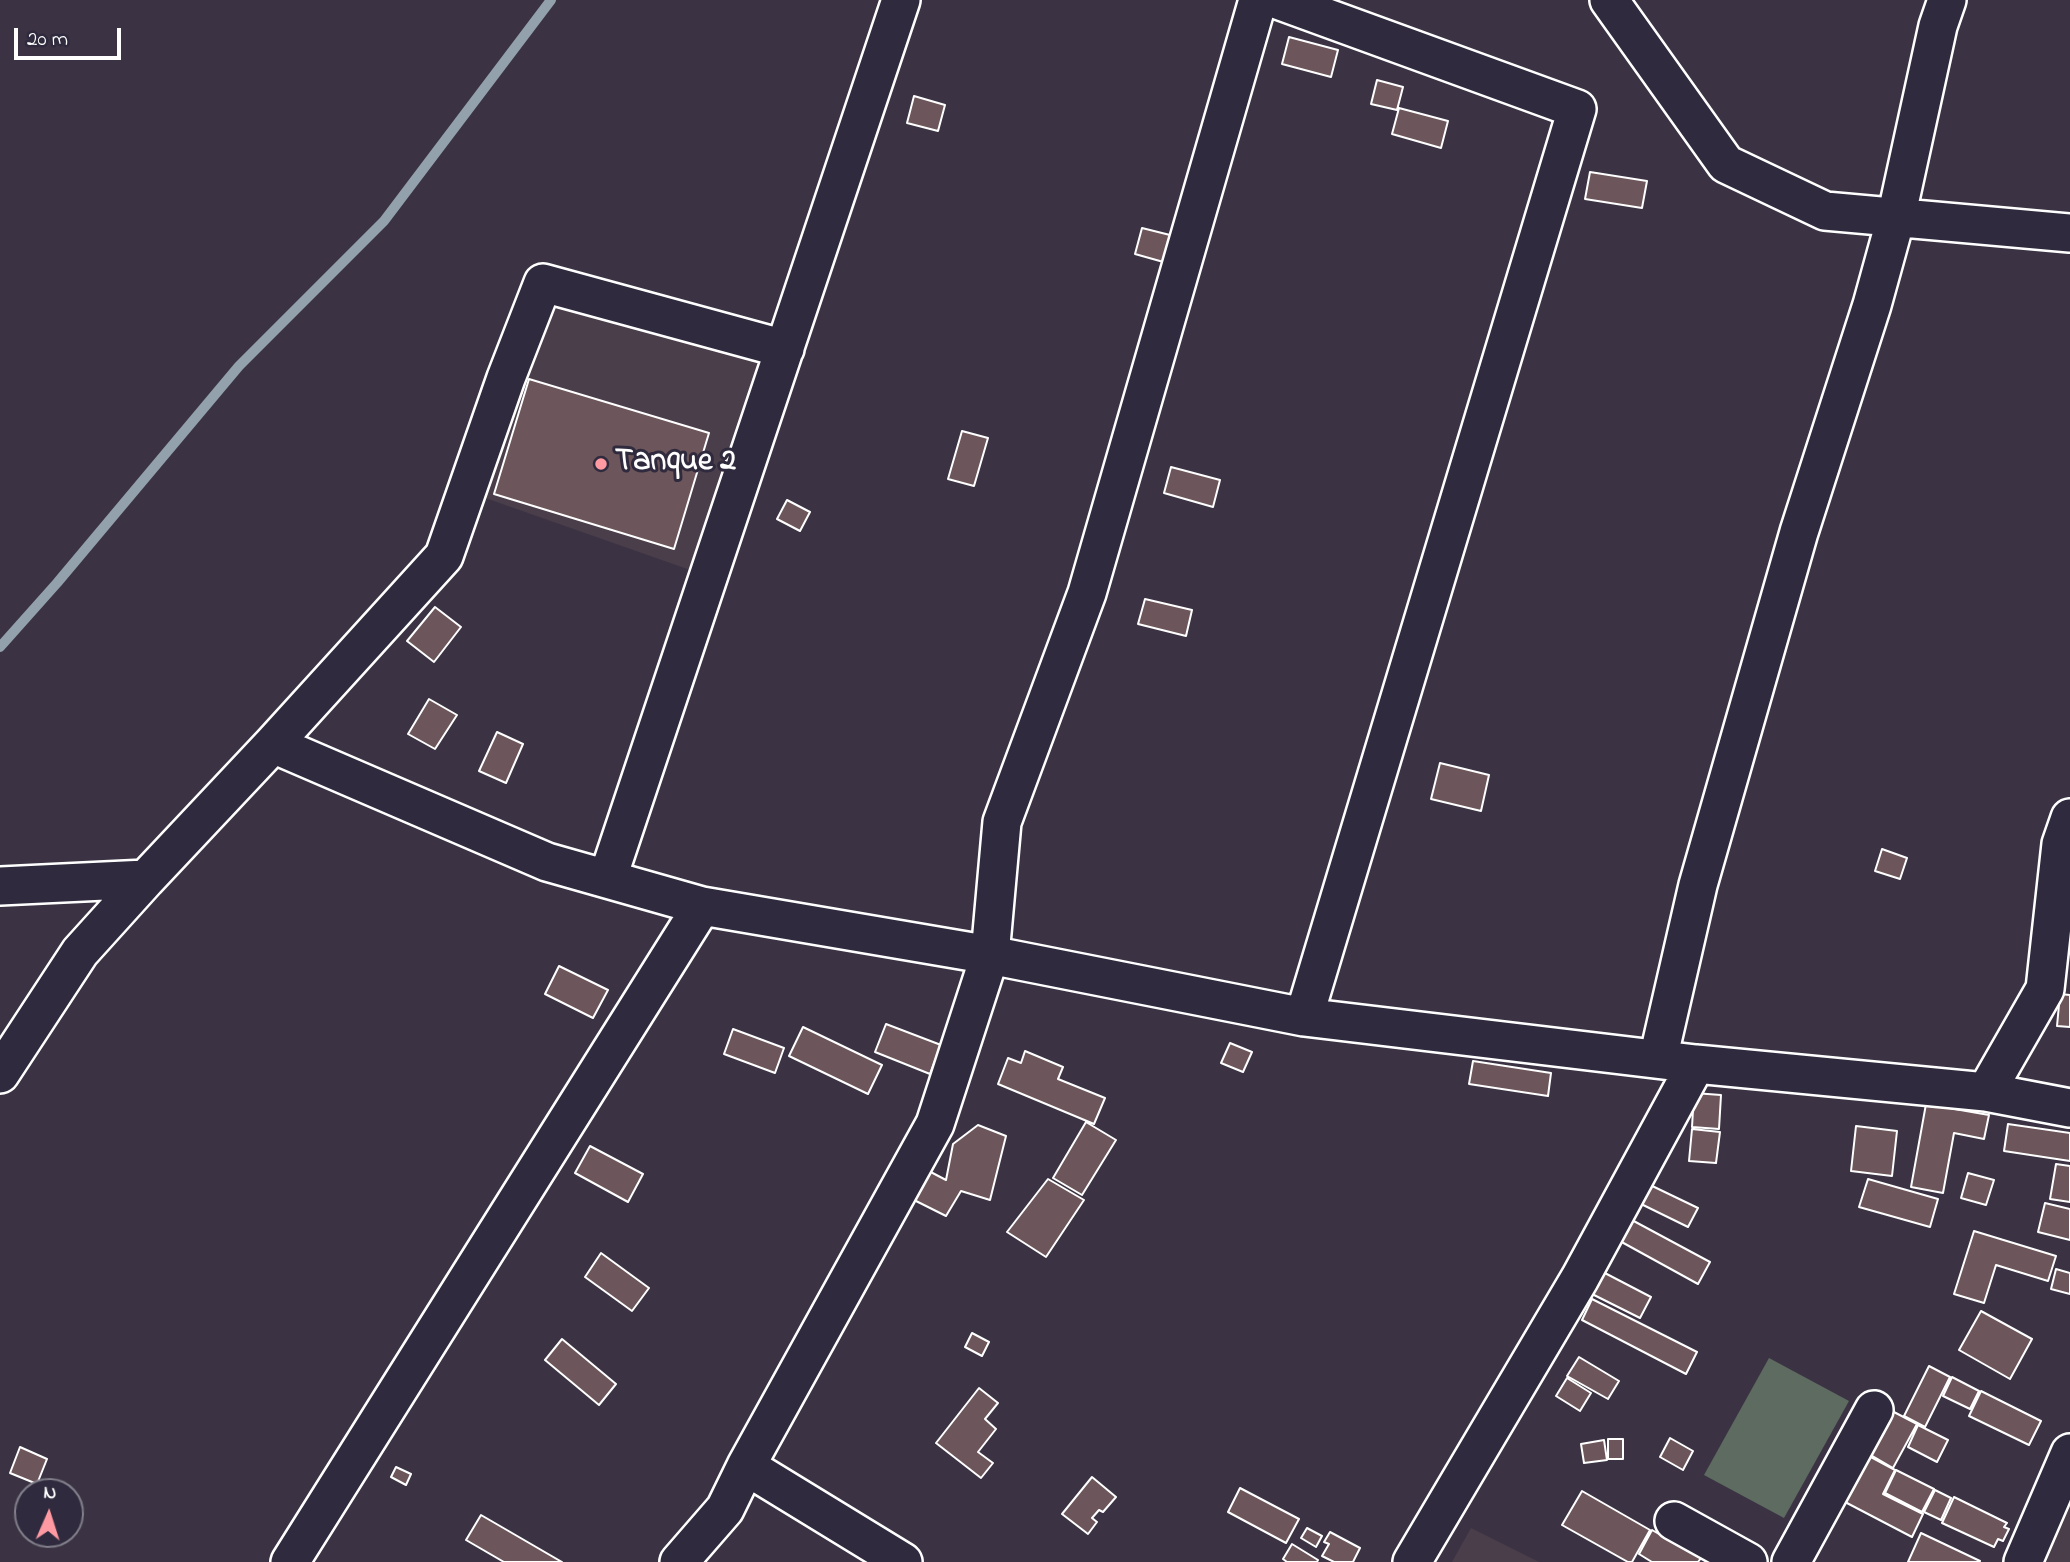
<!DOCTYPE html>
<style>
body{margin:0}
#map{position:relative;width:2070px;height:1562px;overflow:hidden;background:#3b3343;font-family:"Indie Flower",sans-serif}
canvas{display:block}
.north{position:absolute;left:14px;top:1478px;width:70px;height:70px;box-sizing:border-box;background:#2f2a3d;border:2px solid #827f8b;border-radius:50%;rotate:3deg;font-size:19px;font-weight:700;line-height:28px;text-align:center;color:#fff}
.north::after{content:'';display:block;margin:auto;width:24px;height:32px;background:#ff9aa2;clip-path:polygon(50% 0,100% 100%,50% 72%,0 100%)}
.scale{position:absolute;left:14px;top:28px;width:107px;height:32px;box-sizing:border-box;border:4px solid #fff;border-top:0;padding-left:9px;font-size:21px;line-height:24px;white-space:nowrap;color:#fff;-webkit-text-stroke:5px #2f2a3d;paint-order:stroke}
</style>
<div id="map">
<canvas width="2070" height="1562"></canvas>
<div class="north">N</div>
<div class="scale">20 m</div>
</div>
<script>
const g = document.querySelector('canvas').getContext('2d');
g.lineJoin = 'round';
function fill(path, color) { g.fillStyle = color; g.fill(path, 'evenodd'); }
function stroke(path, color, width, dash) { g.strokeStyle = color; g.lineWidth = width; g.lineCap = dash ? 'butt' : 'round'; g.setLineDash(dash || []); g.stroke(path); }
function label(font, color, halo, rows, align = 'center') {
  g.font = font + ' "Indie Flower",sans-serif'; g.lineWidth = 6; g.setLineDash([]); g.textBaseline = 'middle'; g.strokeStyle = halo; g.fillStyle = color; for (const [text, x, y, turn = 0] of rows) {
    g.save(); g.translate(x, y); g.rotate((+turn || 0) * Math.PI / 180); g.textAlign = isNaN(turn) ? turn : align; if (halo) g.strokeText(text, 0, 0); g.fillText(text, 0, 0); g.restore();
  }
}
fill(new Path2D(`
 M548 293 764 361 696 572 474 494Z
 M2070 1504V1562H2045Z
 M1471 1528 1539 1562H1452Z`), '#4a3e4a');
fill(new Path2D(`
 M1769 1358 1849 1401 1784 1518 1704 1475Z`), '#5e6b61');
stroke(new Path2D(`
 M0 647 57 583 239 366 384 221 551 0`), '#93a1ad', 10);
const building = new Path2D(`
 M1289 37 1338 50 1331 77 1282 64Z
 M1377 80 1403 87 1397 110 1371 104Z
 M914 96 945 105 938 131 907 123Z
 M1399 108 1448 121 1441 148 1392 134Z
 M1590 172 1647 181 1642 208 1585 199Z
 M1142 228 1174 236 1167 263 1135 254Z
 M529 379 709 433 674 549 494 494Z
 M962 431 988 438 974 486 948 479Z
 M1171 467 1220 480 1213 507 1164 493Z
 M787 500 810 512 800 531 777 519Z
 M1145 599 1192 610 1186 636 1138 624Z
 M435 607 461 627 434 662 407 641Z
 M429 699 457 715 435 749 408 734Z
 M497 732 523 744 506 783 479 771Z
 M1440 763 1489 775 1481 811 1431 799Z
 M1882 849 1907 858 1900 879 1875 871Z
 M559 966 608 990 593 1018 545 994Z
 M2060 994 2070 995V1027L2057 1026Z
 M886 1024 941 1045 930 1074 875 1052Z
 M803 1027 882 1065 868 1094 789 1056Z
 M733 1029 784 1048 775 1073 724 1054Z
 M1230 1043 1252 1052 1243 1072 1221 1063Z
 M1025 1051 1063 1067 1058 1079 1105 1098 1094 1124 998 1084 1008 1058 1021 1063Z
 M1473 1061 1551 1073 1548 1096 1469 1084Z
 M1694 1093 1721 1095 1719 1129 1692 1127Z
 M1926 1104 1989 1115 1984 1139 1954 1133 1943 1193 1911 1187Z
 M1086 1122 1116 1140 1082 1195 1053 1178Z
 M2008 1124 2070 1133V1161L2004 1151Z
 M978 1125 1006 1136 990 1200 961 1191 946 1216 910 1198 925 1169 946 1180 953 1144Z
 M1856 1126 1897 1131 1892 1176 1851 1171Z
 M1692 1129 1720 1132 1716 1163 1689 1161Z
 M590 1146 643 1174 628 1202 575 1173Z
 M2056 1164 2070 1166V1202L2050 1199Z
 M1968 1173 1994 1180 1986 1205 1961 1198Z
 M1048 1179 1084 1200 1046 1257 1007 1232Z
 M1868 1179 1938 1199 1930 1227 1859 1207Z
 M1646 1183 1698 1208 1688 1227 1637 1202Z
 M2045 1203 2070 1209V1240L2038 1232Z
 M1630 1219 1710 1262 1698 1284 1618 1240Z
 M1974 1231 2056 1256 2048 1281 1996 1265 1984 1303 1954 1294Z
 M601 1253 649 1288 632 1311 585 1277Z
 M2056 1269 2070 1273V1294L2051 1289Z
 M1601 1271 1651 1297 1640 1318 1590 1293Z
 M1592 1299 1697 1352 1686 1374 1582 1320Z
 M1981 1311 2032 1339 2010 1379 1959 1350Z
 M972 1333 989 1342 982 1356 965 1347Z
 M562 1339 616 1384 599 1405 545 1360Z
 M1579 1357 1619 1381 1608 1399 1567 1376Z
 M1929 1366 1950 1377 1925 1427 1904 1416Z
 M1952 1377 1979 1391 1970 1409 1943 1396Z
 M1567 1378 1591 1393 1580 1411 1556 1396Z
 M979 1388 998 1403 985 1419 996 1429 978 1452 993 1463 981 1478 936 1443Z
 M1981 1391 2041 1421 2029 1445 1969 1416Z
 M1892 1411 1917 1424 1893 1468 1869 1454Z
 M1918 1425 1948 1440 1937 1462 1908 1447Z
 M1670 1438 1693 1451 1683 1470 1660 1457Z
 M1608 1439H1623V1459H1608Z
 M1604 1440 1607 1460 1584 1463 1581 1444Z
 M20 1447 47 1459 37 1484 10 1473Z
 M1869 1456 1895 1470 1883 1494 1923 1514 1912 1537 1845 1502Z
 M396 1467 411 1474 406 1485 391 1477Z
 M1896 1470 1934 1489 1922 1512 1885 1493Z
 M1092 1477 1116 1497 1103 1512 1099 1510 1092 1518 1097 1522 1088 1534 1062 1514Z
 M1240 1488 1299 1519 1286 1543 1228 1512Z
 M1935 1490 1951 1498 1941 1520 1924 1512Z
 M1582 1491 1650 1530 1632 1562H1628L1562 1525Z
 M1954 1497 2007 1523 2004 1527 2009 1529 2003 1541 1998 1539 1994 1547 1942 1523Z
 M481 1515 562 1562H504L466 1540Z
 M1307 1528 1322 1536 1316 1547 1301 1538Z
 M1652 1530 1701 1558 1698 1562H1652L1639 1554Z
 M1330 1532 1360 1548 1353 1562H1334L1322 1556 1329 1544 1324 1542Z
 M1921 1533 1980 1561 1979 1562H1908Z
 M1292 1544 1318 1560 1317 1562H1287L1283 1559Z`);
fill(building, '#6c565b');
stroke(building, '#fff', 2);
const minor = new Path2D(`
 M1278 0 1577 109 1304 1017
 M1609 0 1726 164 1825 211 2070 233
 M273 744 444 556 506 378 543 283 785 349
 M608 877 901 0
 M146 879 273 744 547 862 702 906 990 955 1304 1017 1696 1064 1986 1092 2070 1108
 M0 886 146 879 80 952 0 1074
 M1658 1059 1698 885 1799 532 1872 305 1896 218 1938 26 1947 0
 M1986 1092 2045 989 2061 844 2070 818
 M746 1466 903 1562
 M1674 1521 1748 1562
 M290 1562 702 906
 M679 1562 725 1509 746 1466 935 1124 990 955 1002 822 1087 593 1258 0
 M1412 1562 1580 1278 1696 1064
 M1791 1562 1874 1410
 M2023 1562 2070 1453`);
stroke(minor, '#fff', 42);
stroke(minor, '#2f2a3d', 37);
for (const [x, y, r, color] of [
 [601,464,7,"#ff9aa2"]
]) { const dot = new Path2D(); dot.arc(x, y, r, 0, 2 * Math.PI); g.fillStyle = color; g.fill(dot); stroke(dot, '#2f2a3d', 2.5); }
label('bold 32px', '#fff', '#2f2a3d', [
 ["Tanque 2",615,464]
], 'left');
</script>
